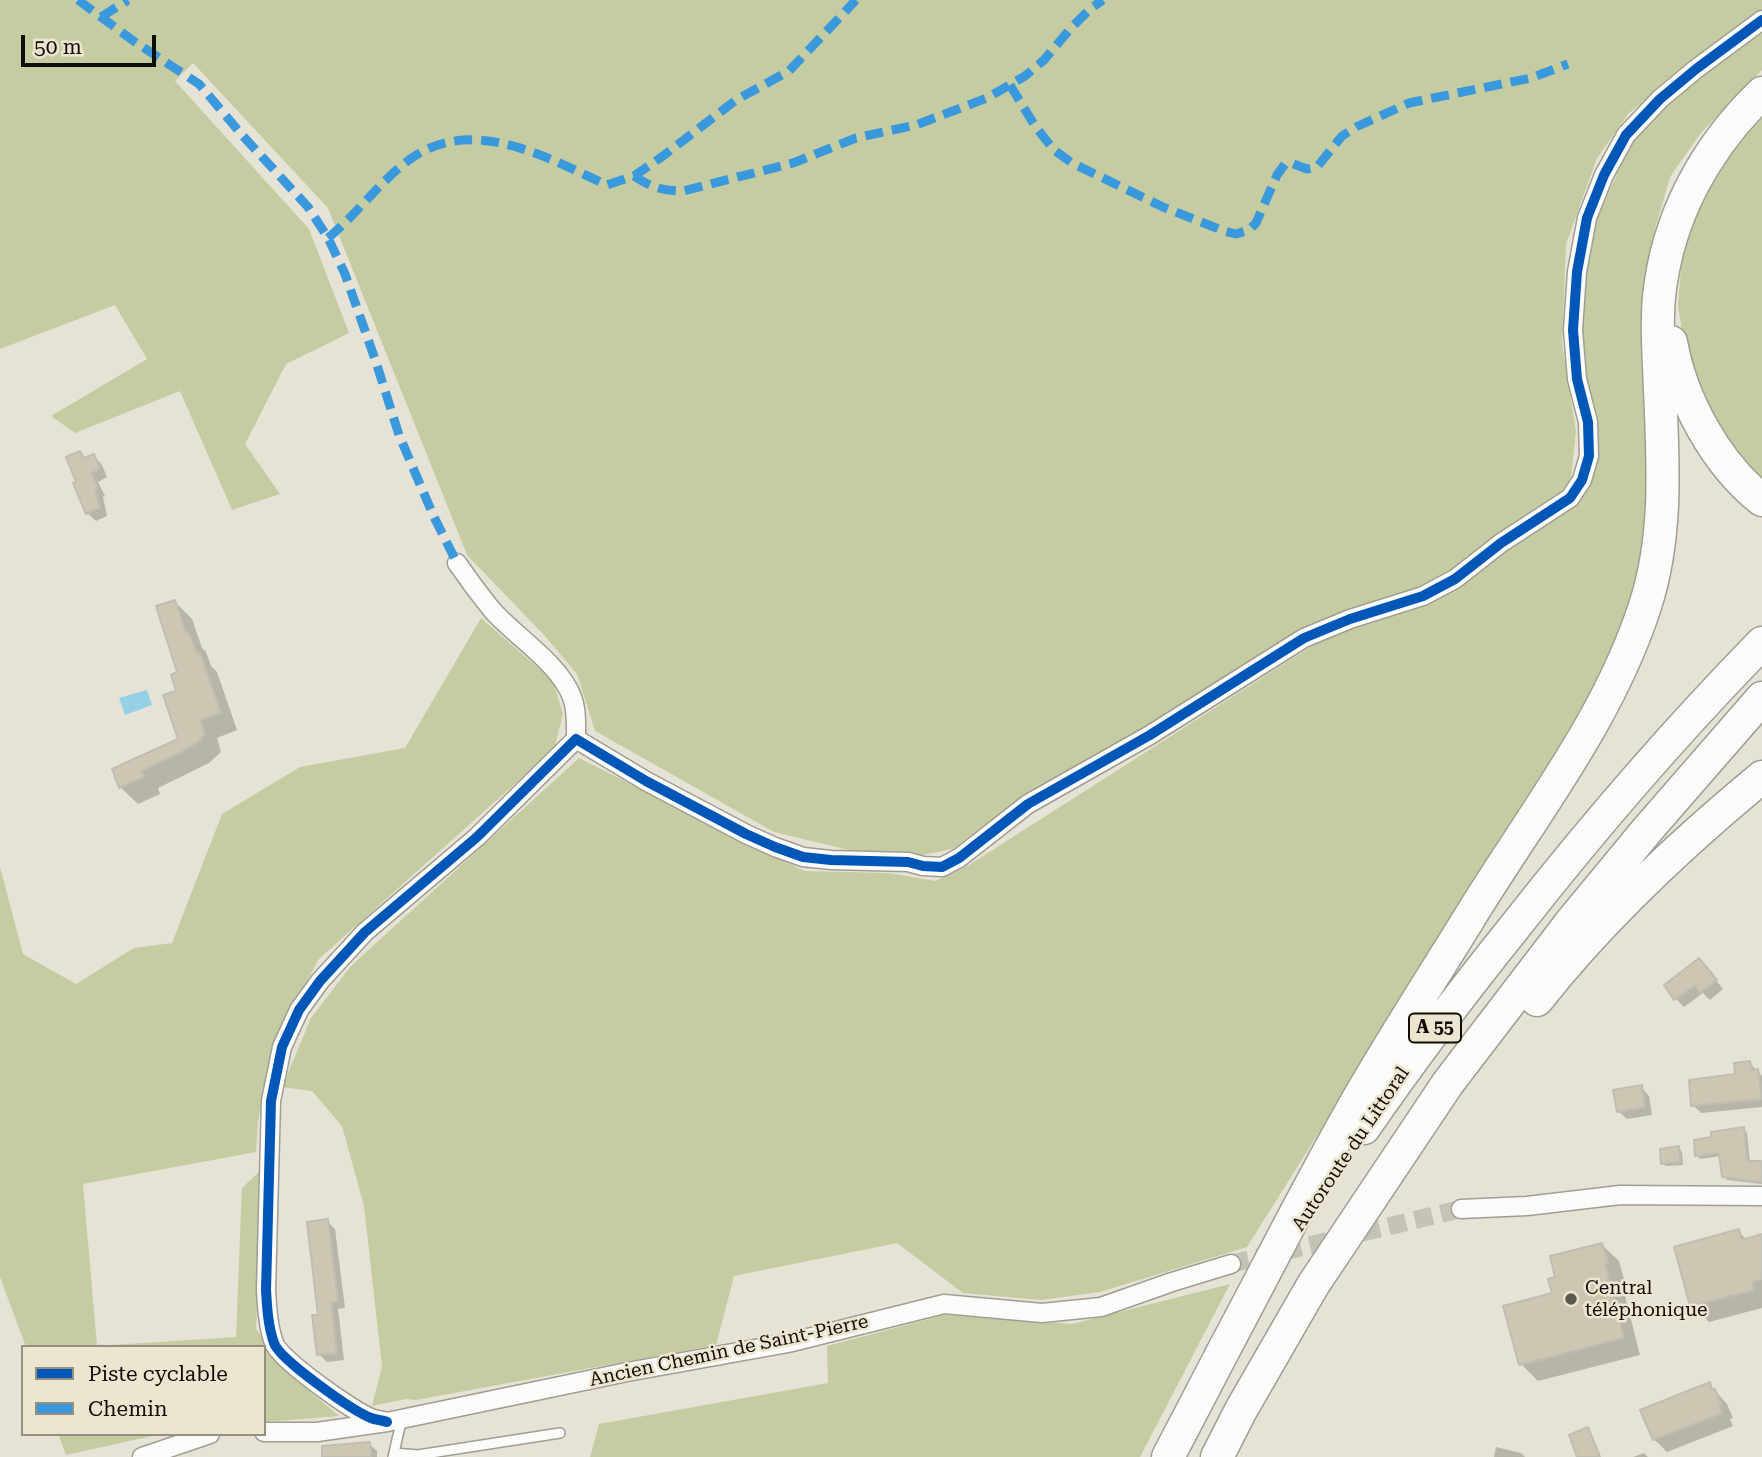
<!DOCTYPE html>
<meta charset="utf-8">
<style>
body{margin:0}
#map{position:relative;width:1762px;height:1457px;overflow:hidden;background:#e6e2d5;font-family:"Roboto Serif",serif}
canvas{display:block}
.legend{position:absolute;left:21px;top:1345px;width:245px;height:91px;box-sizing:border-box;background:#ece5cf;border:2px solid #948f7f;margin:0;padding:9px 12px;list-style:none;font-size:21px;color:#100d07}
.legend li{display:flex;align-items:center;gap:14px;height:35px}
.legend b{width:35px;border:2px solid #948f7f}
.scale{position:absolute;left:21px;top:35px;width:135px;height:32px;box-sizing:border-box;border:4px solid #100d07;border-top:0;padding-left:9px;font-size:21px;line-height:24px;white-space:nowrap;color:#100d07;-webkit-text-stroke:5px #ece5cf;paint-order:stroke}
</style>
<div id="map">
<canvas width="1762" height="1457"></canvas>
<ul class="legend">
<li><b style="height:9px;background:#0057b8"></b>Piste cyclable</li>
<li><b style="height:9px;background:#3a99dd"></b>Chemin</li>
</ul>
<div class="scale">50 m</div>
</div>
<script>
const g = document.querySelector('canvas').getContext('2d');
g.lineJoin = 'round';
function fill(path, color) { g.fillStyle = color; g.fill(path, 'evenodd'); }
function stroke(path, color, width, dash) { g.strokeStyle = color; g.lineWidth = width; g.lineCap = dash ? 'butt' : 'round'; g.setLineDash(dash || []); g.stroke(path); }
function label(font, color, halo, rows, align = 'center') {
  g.font = font + ' "Roboto Serif",serif'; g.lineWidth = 5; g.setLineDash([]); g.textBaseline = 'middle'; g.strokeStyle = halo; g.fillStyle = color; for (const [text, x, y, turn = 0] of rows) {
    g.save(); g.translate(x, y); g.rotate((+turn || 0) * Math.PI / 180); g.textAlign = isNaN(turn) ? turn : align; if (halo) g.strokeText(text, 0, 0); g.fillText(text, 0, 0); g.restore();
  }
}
fill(new Path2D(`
 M0 0H1762V14L1629 113 1597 158 1566 244 1562 344 1576 431 1570 488 1445 577 1308 627 988 822 953 849 921 855 866 854 774 832 595 731 577 674 544 635 467 555 328 208 193 63 175 81 309 229 349 333 286 364 245 444 280 494 232 510 180 391 75 433 51 416 147 359 115 305 0 349Z
 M1762 30V70L1700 134 1670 177 1655 229 1643 307 1654 470 1649 542 1629 618 1569 735 1247 1247 1100 1292 1041 1300 963 1293 897 1243 734 1276 716 1345 416 1400 406 1399 372 1406 382 1367 364 1206 342 1126 312 1091 282 1087 311 1018 351 966 579 758 804 871 889 873 935 881 969 865 1323 639 1450 592 1495 558 1565 512 1592 481 1596 458 1598 429 1582 361V292L1598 216 1629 147 1663 108Z
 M1762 111V482L1732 451 1704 407 1686 355 1678 306 1682 253 1697 205 1724 156Z
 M481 618 553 681 563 714 554 749 319 959 272 1044 258 1121 256 1152 83 1184 97 1346 236 1337 242 1188 262 1169 256 1329 287 1372 339 1416 264 1422V1347H26L0 1277V867L23 954 76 984 134 948 172 943 222 814 300 767 405 748Z
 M1230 1284 1140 1457H590L599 1424 828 1383 827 1346 944 1315 1072 1324Z
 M58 1434H161L66 1455Z`), '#c6cca2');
fill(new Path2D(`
 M147 690 152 705 125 715 119 698Z`), '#95d0e7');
fill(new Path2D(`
 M80 453 86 459 94 456 102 465 107 477 98 482 105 496 103 497 107 516 96 521 87 513 79 483Z
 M175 602 192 619 202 648 206 652 211 666 217 672 237 730 217 738 221 752 209 763 158 788 160 794 138 804 120 787 180 740 178 692 179 673Z
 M1707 969 1723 989 1710 1000 1703 993 1684 1007 1676 999 1666 985Z
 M1750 1063 1762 1076V1107L1701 1113 1693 1105 1737 1075Z
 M1641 1087 1649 1096 1652 1115 1627 1119 1618 1111Z
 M1744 1129 1747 1133 1750 1163 1762 1162V1184L1727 1180 1723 1176 1721 1156 1700 1159 1697 1155Z
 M1679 1148 1682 1152 1683 1165 1666 1166 1662 1163Z
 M327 1221 335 1229 345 1308 338 1309 344 1360 327 1362 319 1354Z
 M1738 1231 1747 1240 1762 1236V1308L1709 1322 1692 1305Z
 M1602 1245 1619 1261 1624 1279 1621 1280 1640 1355 1538 1381 1521 1364 1554 1294 1557 1278Z
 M1709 1384 1727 1404 1733 1418 1730 1419 1733 1426 1667 1452 1654 1439Z
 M1588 1429 1591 1433 1601 1457H1579Z
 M369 1444 377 1451V1457H324Z
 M1496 1447 1521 1453 1525 1457H1494Z
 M1644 1453 1648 1457H1633Z`), '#0003');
const building = new Path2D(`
 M80 451 84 458 94 454 100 469 91 473 98 488 95 489 100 508 86 514 73 483 76 482 66 457Z
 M175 600 186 633H189L197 654 200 653 221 713 200 720 205 734 198 742 182 752 141 771 144 777 119 788 112 769 178 739 163 695 176 691 171 675 177 672 156 606Z
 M1699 958 1717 980 1700 993 1695 985 1674 1000 1664 985Z
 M1750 1061 1752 1070 1758 1069 1762 1099 1691 1106 1689 1080 1735 1074 1734 1063Z
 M1642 1085 1645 1107 1617 1112 1613 1090Z
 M1744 1127 1747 1161H1762V1182L1722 1177 1719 1153 1695 1156 1694 1140 1711 1137V1132Z
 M1679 1146 1680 1162 1661 1164 1660 1149Z
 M328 1219 338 1301 331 1302 337 1353 317 1355 312 1315H318L307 1222Z
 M1739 1229 1742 1240 1762 1234V1279L1753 1282 1754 1290 1690 1306 1674 1247Z
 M1602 1243 1608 1263H1605L1624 1338 1519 1365 1503 1306 1552 1293 1548 1279 1555 1277 1550 1256Z
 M1710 1382 1712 1390 1715 1389 1721 1405 1719 1406 1722 1413 1653 1440 1640 1410Z
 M1588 1427 1600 1457H1577L1569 1435Z
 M370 1442 371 1457H322V1446Z`);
fill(building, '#cdc6b2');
stroke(building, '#c0bdb3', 2);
stroke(new Path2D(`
 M1231 1264 1461 1209`), '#c6c2b6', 18, [18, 9]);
const service = new Path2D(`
 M394 1453 418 1455 560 1433
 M393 1457 402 1418`);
const minor = new Path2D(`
 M457 563C468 579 480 595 492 610 516 637 559 663 572 697 577 710 576 726 576 739
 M1461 1209 1527 1206 1620 1195 1762 1196
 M387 1422C382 1420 376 1420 371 1418 353 1411 280 1360 274 1343 268 1326 267 1307 266 1290L271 1101 282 1047 299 1010 320 981 365 932 477 837 576 739 646 781 746 834 775 847 803 857 831 860 908 862 923 866 942 867 959 858 1028 804 1150 735 1304 638 1350 619 1423 596 1455 579 1501 543 1570 498 1582 480 1589 456 1588 422 1577 379 1573 330 1577 272 1587 218 1604 175 1626 135 1660 99 1696 69 1762 20
 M264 1432H317L387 1422 627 1372 788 1343 944 1304 1042 1313 1101 1307 1172 1282 1231 1264
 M142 1457 210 1434`);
const motorway = new Path2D(`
 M1671 342C1681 399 1716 464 1762 500
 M1537 1000C1602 917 1681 844 1762 777
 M1364 1128C1412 1058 1464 990 1517 924 1594 826 1675 732 1762 643
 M1220 1357C1266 1271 1309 1185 1357 1101 1392 1040 1431 980 1468 920 1530 818 1608 721 1645 606 1668 536 1663 462 1660 389 1659 359 1656 327 1659 297 1667 218 1705 148 1762 93
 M1168 1457 1229 1340
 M1217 1457 1241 1410 1313 1285 1448 1083 1572 921 1648 829 1762 698`);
stroke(service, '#a19d94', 12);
stroke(minor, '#a19d94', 21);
stroke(motorway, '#a19d94', 35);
stroke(service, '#fbfbf9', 9);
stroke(minor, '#fbfbf9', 18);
stroke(motorway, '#fbfbf9', 32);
stroke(new Path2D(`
 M78 0 135 42 199 84 243 136 308 207 328 238 345 274 376 362 399 435 434 517 457 563
 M101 17 128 0
 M1010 85 1035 126 1054 150 1072 163 1163 207 1224 231 1236 234 1249 230 1256 223 1277 175 1285 164 1291 163 1307 169 1317 167 1342 136 1358 126 1409 103 1531 78 1568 64
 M634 176C651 187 662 191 683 191L793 163 856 138 916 125 987 98 1025 76 1044 60 1070 29 1091 8 1103 0
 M328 238C356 215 377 185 405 163 469 112 545 157 607 185L634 176 663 156 736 100 789 71 856 0`), '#3a99dd', 9, [18, 9]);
stroke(new Path2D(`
 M387 1422C382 1420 376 1420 371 1418 353 1411 280 1360 274 1343 268 1326 267 1307 266 1290L271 1101 282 1047 299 1010 320 981 365 932 477 837 576 739 646 781 746 834 775 847 803 857 831 860 908 862 923 866 942 867 959 858 1028 804 1150 735 1304 638 1350 619 1423 596 1455 579 1501 543 1570 498 1582 480 1589 456 1588 422 1577 379 1573 330 1577 272 1587 218 1604 175 1626 135 1660 99 1696 69 1762 20`), '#0057b8', 10);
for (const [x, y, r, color] of [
 [1571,1299,7,"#5b584f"]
]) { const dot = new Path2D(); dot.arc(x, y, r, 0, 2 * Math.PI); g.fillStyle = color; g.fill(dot); stroke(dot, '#ece5cf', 2.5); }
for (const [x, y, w] of [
 [1435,1028,52]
]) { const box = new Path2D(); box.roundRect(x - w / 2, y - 14.5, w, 29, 5); g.fillStyle = '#ece5cf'; g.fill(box); stroke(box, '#100d07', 2); }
label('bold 18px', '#100d07', null, [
 ["A 55",1435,1028]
]);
label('19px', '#100d07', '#ece5cf', [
 ["Autoroute du Littoral",1351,1149,-56],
 ["Ancien Chemin de Saint-Pierre",729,1351,-12]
]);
label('19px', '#100d07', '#ece5cf', [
 ["Central",1585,1288],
 ["téléphonique",1585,1310]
], 'left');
</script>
